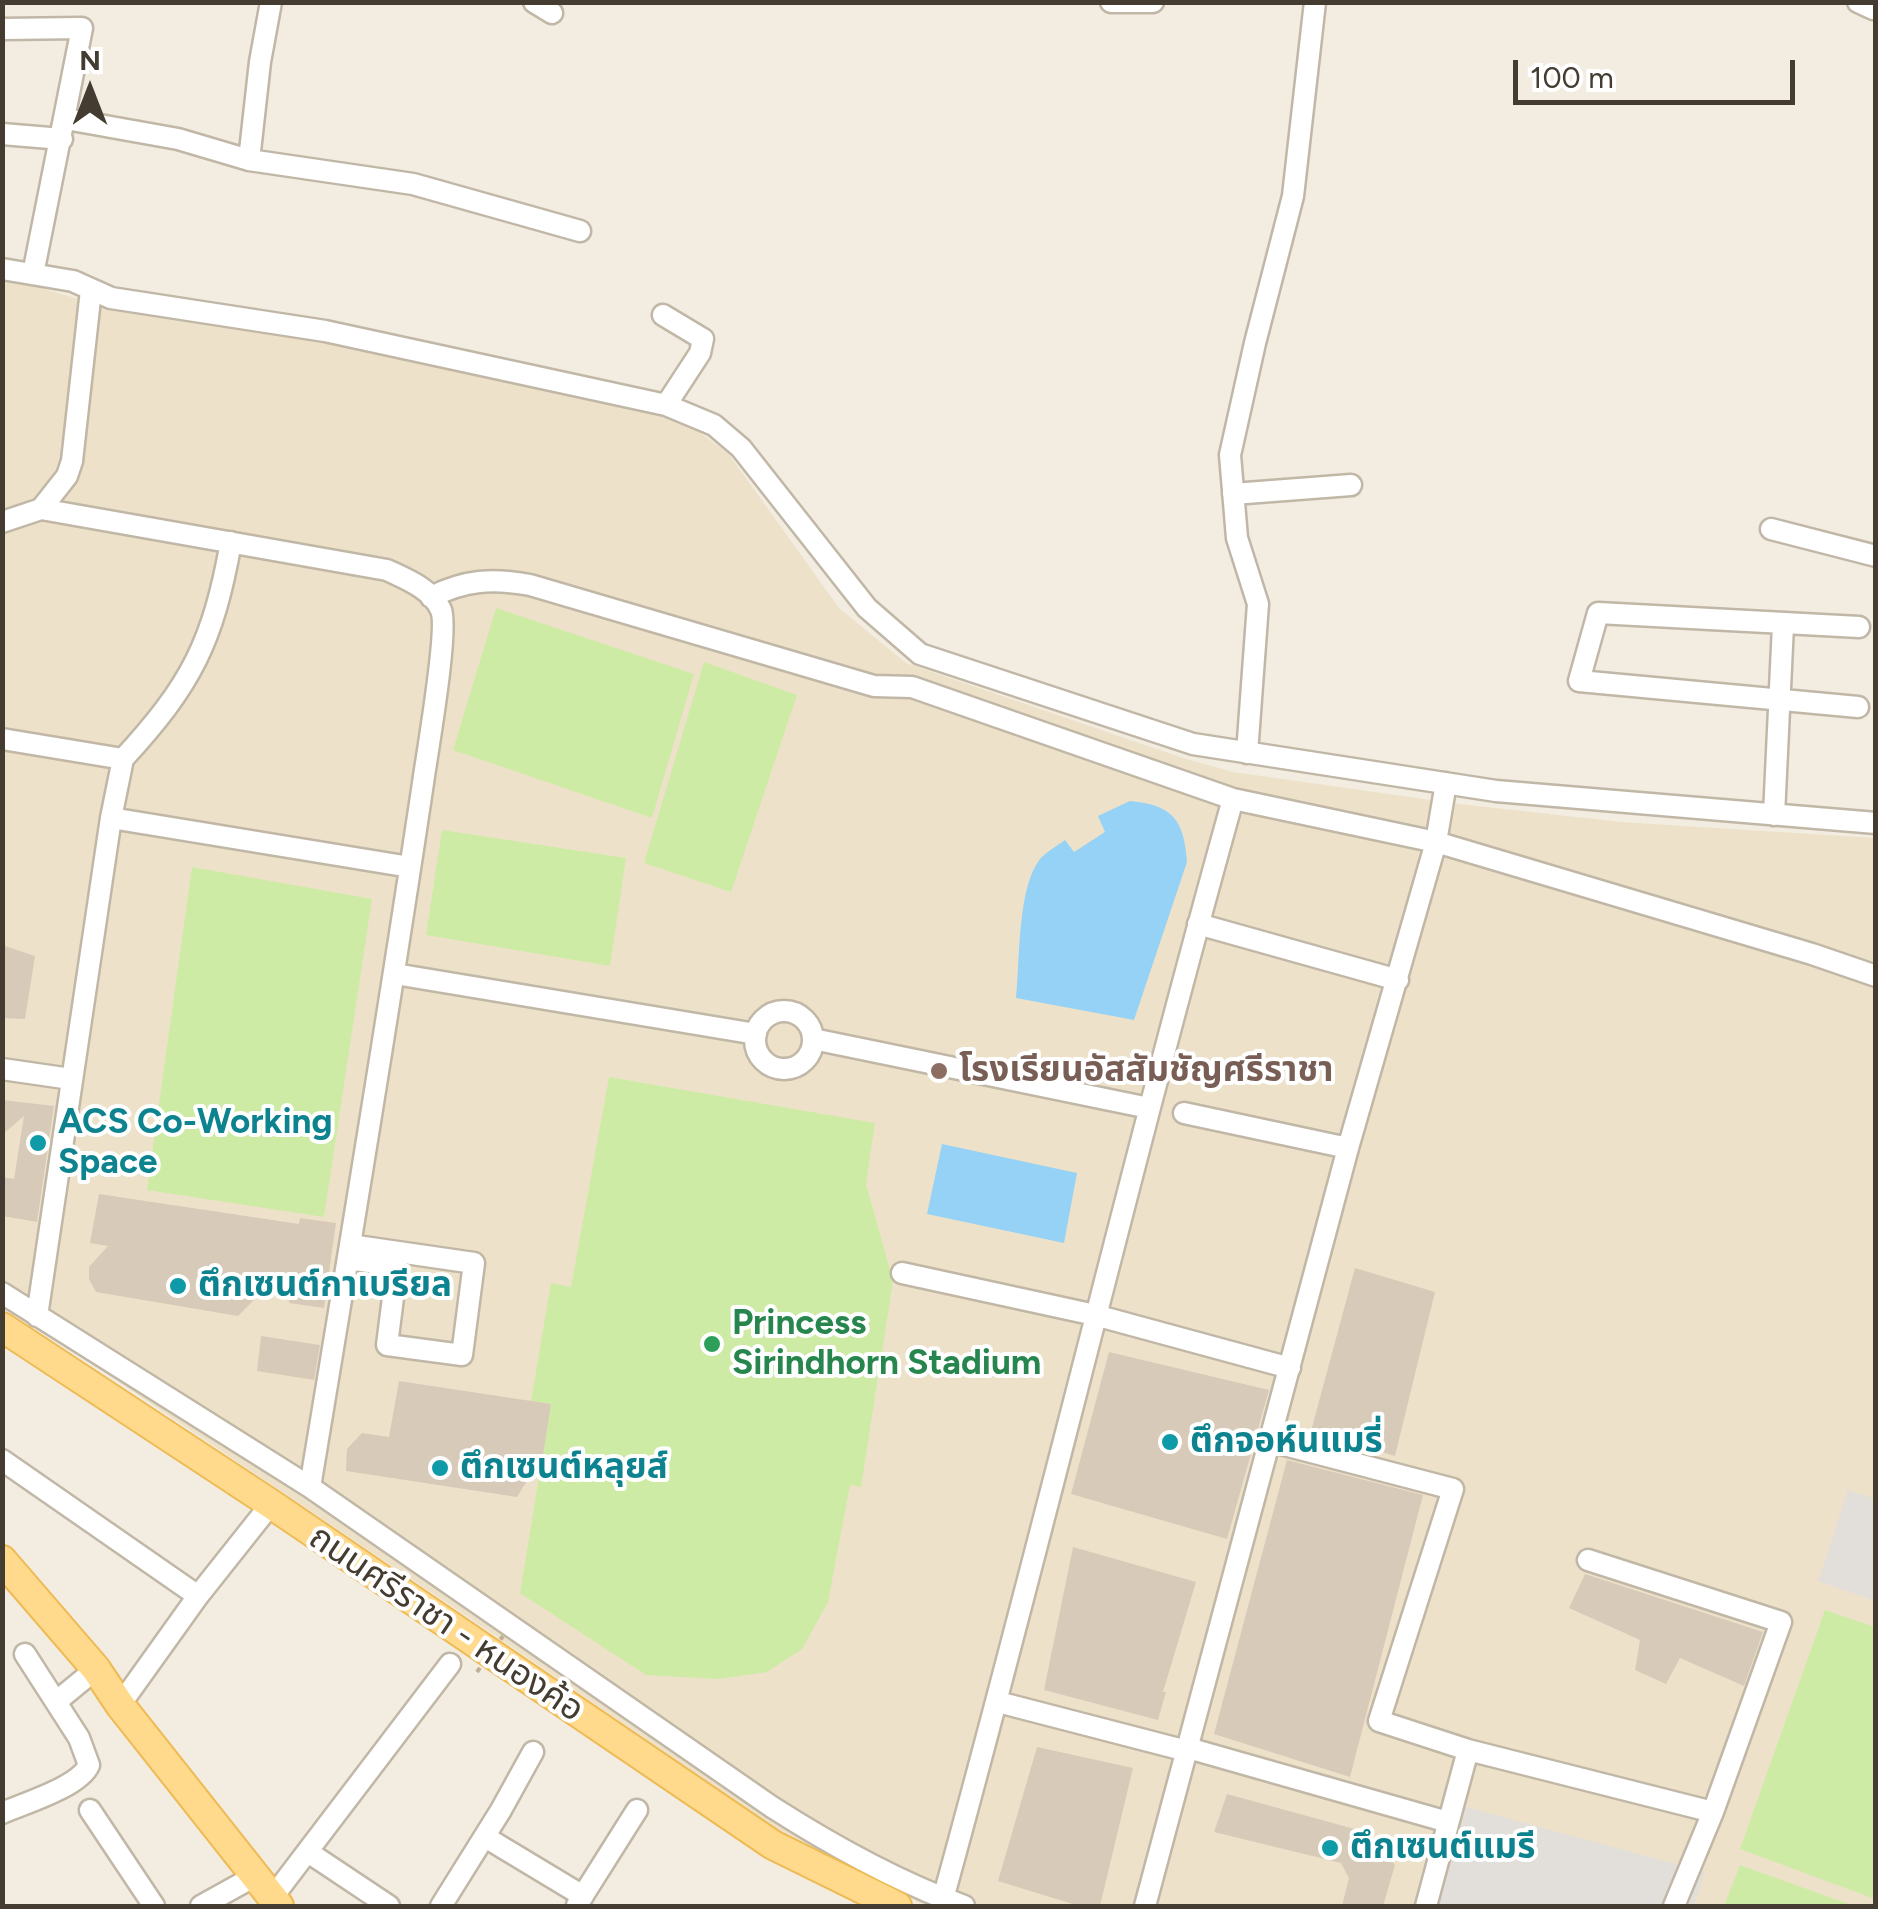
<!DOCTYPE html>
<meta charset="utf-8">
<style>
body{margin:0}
#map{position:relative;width:1878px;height:1909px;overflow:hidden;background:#f2ece1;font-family:Figtree,sans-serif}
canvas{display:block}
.frame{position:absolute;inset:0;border:5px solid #443c31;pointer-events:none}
.north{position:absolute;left:40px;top:40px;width:100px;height:100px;-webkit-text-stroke:8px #fff;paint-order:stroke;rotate:0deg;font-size:28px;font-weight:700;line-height:40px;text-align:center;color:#443c31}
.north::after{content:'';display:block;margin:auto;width:35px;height:45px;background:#443c31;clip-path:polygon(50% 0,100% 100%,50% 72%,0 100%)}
.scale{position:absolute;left:1513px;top:60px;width:282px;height:45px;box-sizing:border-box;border:5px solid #443c31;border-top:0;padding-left:12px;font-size:30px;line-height:35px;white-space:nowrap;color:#443c31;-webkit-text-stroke:8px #fff;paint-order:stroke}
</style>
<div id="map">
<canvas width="1878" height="1909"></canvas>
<div class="frame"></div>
<div class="north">N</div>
<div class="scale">100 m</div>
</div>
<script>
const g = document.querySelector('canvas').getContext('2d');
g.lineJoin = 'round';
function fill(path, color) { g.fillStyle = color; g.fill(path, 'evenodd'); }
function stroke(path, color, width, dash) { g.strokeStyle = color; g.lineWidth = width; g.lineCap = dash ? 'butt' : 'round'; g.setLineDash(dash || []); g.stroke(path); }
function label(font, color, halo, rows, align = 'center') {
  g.font = font + ' Figtree,"Noto Sans Thai",sans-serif'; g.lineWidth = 8; g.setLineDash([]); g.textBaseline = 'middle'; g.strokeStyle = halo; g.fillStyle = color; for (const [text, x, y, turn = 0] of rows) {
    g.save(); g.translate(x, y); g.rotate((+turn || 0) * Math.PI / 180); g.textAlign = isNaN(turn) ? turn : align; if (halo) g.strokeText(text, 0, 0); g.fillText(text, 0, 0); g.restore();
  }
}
fill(new Path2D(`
 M2 277 96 304 308 337 658 415 699 432 728 453 839 608 906 663 1186 759 1233 772 1459 804 1621 822 1875 838V1906H927L816 1856 493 1634 3 1304Z`), '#ede2c9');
fill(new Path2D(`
 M496 608 694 674 652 818 453 750Z
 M704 662 797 695 731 892 644 863Z
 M442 830 626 858 610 966 426 935Z
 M192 867 372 899 324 1217 147 1190Z
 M609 1077 875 1123 866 1184 893 1281 861 1487 850 1485 828 1602 802 1649 767 1672 718 1679 646 1675 520 1593 551 1404 531 1401 551 1283 571 1287Z
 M1825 1610 1875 1627V1899L1740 1849Z
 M1740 1865 1854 1906H1724Z`), '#ceeba5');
fill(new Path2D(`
 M1848 1490 1875 1499V1601L1818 1581Z
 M1466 1807 1705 1872 1694 1906H1437Z`), '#e2deda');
fill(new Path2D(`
 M1130 801C1173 805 1184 820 1187 862L1134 1020 1016 998C1020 962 1017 888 1040 859 1046 852 1057 846 1065 840L1074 852 1105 832 1098 816Z
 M942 1144 1077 1173 1064 1243 927 1214Z`), '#96d2f6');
fill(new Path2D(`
 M2 945 35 956 25 1019 2 1018Z
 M2 1100 54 1106 37 1222 2 1216V1177L14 1179 24 1116 2 1135Z
 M99 1194 299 1224 300 1218 336 1223 324 1308 289 1303 291 1288 267 1287 238 1316 96 1292 89 1279V1267L108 1246 90 1243Z
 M1355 1268 1435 1292 1395 1456 1311 1431Z
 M261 1336 320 1345 314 1380 257 1371Z
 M1109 1352 1269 1390 1227 1539 1071 1494Z
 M399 1381 551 1404 543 1455 517 1497 346 1471 347 1449 362 1433 389 1437Z
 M1287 1460 1423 1495 1350 1777 1214 1734Z
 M1073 1547 1196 1582 1163 1692H1166L1158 1720 1044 1690Z
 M1585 1574 1763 1632 1744 1686 1680 1658 1666 1684 1635 1670 1640 1640 1569 1608Z
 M1037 1747 1133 1768 1100 1906H1079L998 1881Z
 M1227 1794 1369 1833 1395 1865 1383 1906H1342L1349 1878 1341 1863 1214 1832Z`), '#d8cab8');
const minor = new Path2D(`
 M534 2 552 13
 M1111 2H1153
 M1858 2 1873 9
 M2 29 82 28 33 274
 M66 119 178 139 249 160 260 62 271 2
 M2 134 62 139
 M249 160 413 184 580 231
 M2 269 73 281 111 298 325 331 666 405 714 425 741 448 867 608 920 654 1193 744 1496 791 1876 823
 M663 315 703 339 700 353 666 405
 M1233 494 1351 485
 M41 509 67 476 72 461 91 290
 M2 522 41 509 387 570C406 579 432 589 441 610 449 629 427 754 423 783 388 1018 349 1253 310 1487
 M1771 529 1876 556
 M431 597C465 580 492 578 530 585L874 686 912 687 1233 799 1436 842 1812 954 1876 976
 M1858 707 1579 681 1598 613 1859 627
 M2 739 123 759 111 818 37 1316
 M1247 753 1258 604 1237 538 1230 455 1255 343 1293 196 1315 2
 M123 759C192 684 213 642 231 542
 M1774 815 1783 625
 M111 818 410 867
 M1198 924 1398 980
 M395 974 756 1034
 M755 1040a29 29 0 1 1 58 0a29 29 0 1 1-58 0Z
 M813 1039 1149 1108
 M2 1069 71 1079
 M1184 1113 1348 1148
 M348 1259 397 1266 387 1345 462 1355 474 1263 350 1245
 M902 1273 1095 1315 1290 1368
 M2 1293 310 1487 772 1807C833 1846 896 1881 964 1906
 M1269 1441 1453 1489 1379 1721 1468 1750 1713 1812
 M2 1460 198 1596
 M1588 1560 1781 1622 1713 1812 1674 1906
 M57 1701 96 1669
 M998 1702 1187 1751
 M120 1705 198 1596 271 1504
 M1188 1748 1448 1822
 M90 1810 154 1906
 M2 1813C25 1803 79 1787 89 1765L79 1738 25 1654
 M485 1837 583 1896
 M308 1852 389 1906
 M272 1898 450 1664
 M943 1899C1044 1533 1131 1164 1233 799
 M577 1905 637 1810
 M201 1906 255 1876
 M441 1906 501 1810 533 1752
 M1145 1906 1348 1148 1436 842 1446 783
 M1426 1906 1468 1750`);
const major = new Path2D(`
 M2 1327 271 1504 773 1845 897 1906
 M2 1560 96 1669 120 1705 279 1906`);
stroke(minor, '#c1b7a6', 25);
stroke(major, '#eeba53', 32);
stroke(minor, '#fff', 20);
stroke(major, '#ffda8d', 28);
stroke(new Path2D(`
 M477 1672 503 1636`), '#c1af93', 4, [5, 5]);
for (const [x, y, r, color] of [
 [939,1071,10,"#8d6e63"],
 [38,1143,10,"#0f9aa8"],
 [178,1286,10,"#0f9aa8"],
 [712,1344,10,"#2e9e5b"],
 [1170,1442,10,"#0f9aa8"],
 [440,1468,10,"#0f9aa8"],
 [1330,1848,10,"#0f9aa8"]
]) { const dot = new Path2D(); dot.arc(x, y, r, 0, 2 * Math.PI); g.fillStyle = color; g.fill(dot); stroke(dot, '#fff', 4); }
label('bold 35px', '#785e54', '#fff', [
 ["โรงเรียนอัสสัมชัญศรีราชา",959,1071]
], 'left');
label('bold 35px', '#0d838f', '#fff', [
 ["ACS Co-Working",58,1123],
 ["Space",58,1163],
 ["ตึกเซนต์กาเบรียล",198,1286],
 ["ตึกจอห์นแมรี่",1190,1442],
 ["ตึกเซนต์หลุยส์",460,1468],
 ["ตึกเซนต์แมรี",1350,1848]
], 'left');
label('bold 35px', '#27864d', '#fff', [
 ["Princess",732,1324],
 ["Sirindhorn Stadium",732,1364]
], 'left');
label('35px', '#443c31', '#fff', [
 ["ถนนศรีราชา - หนองค้อ",446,1624,34]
]);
</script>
